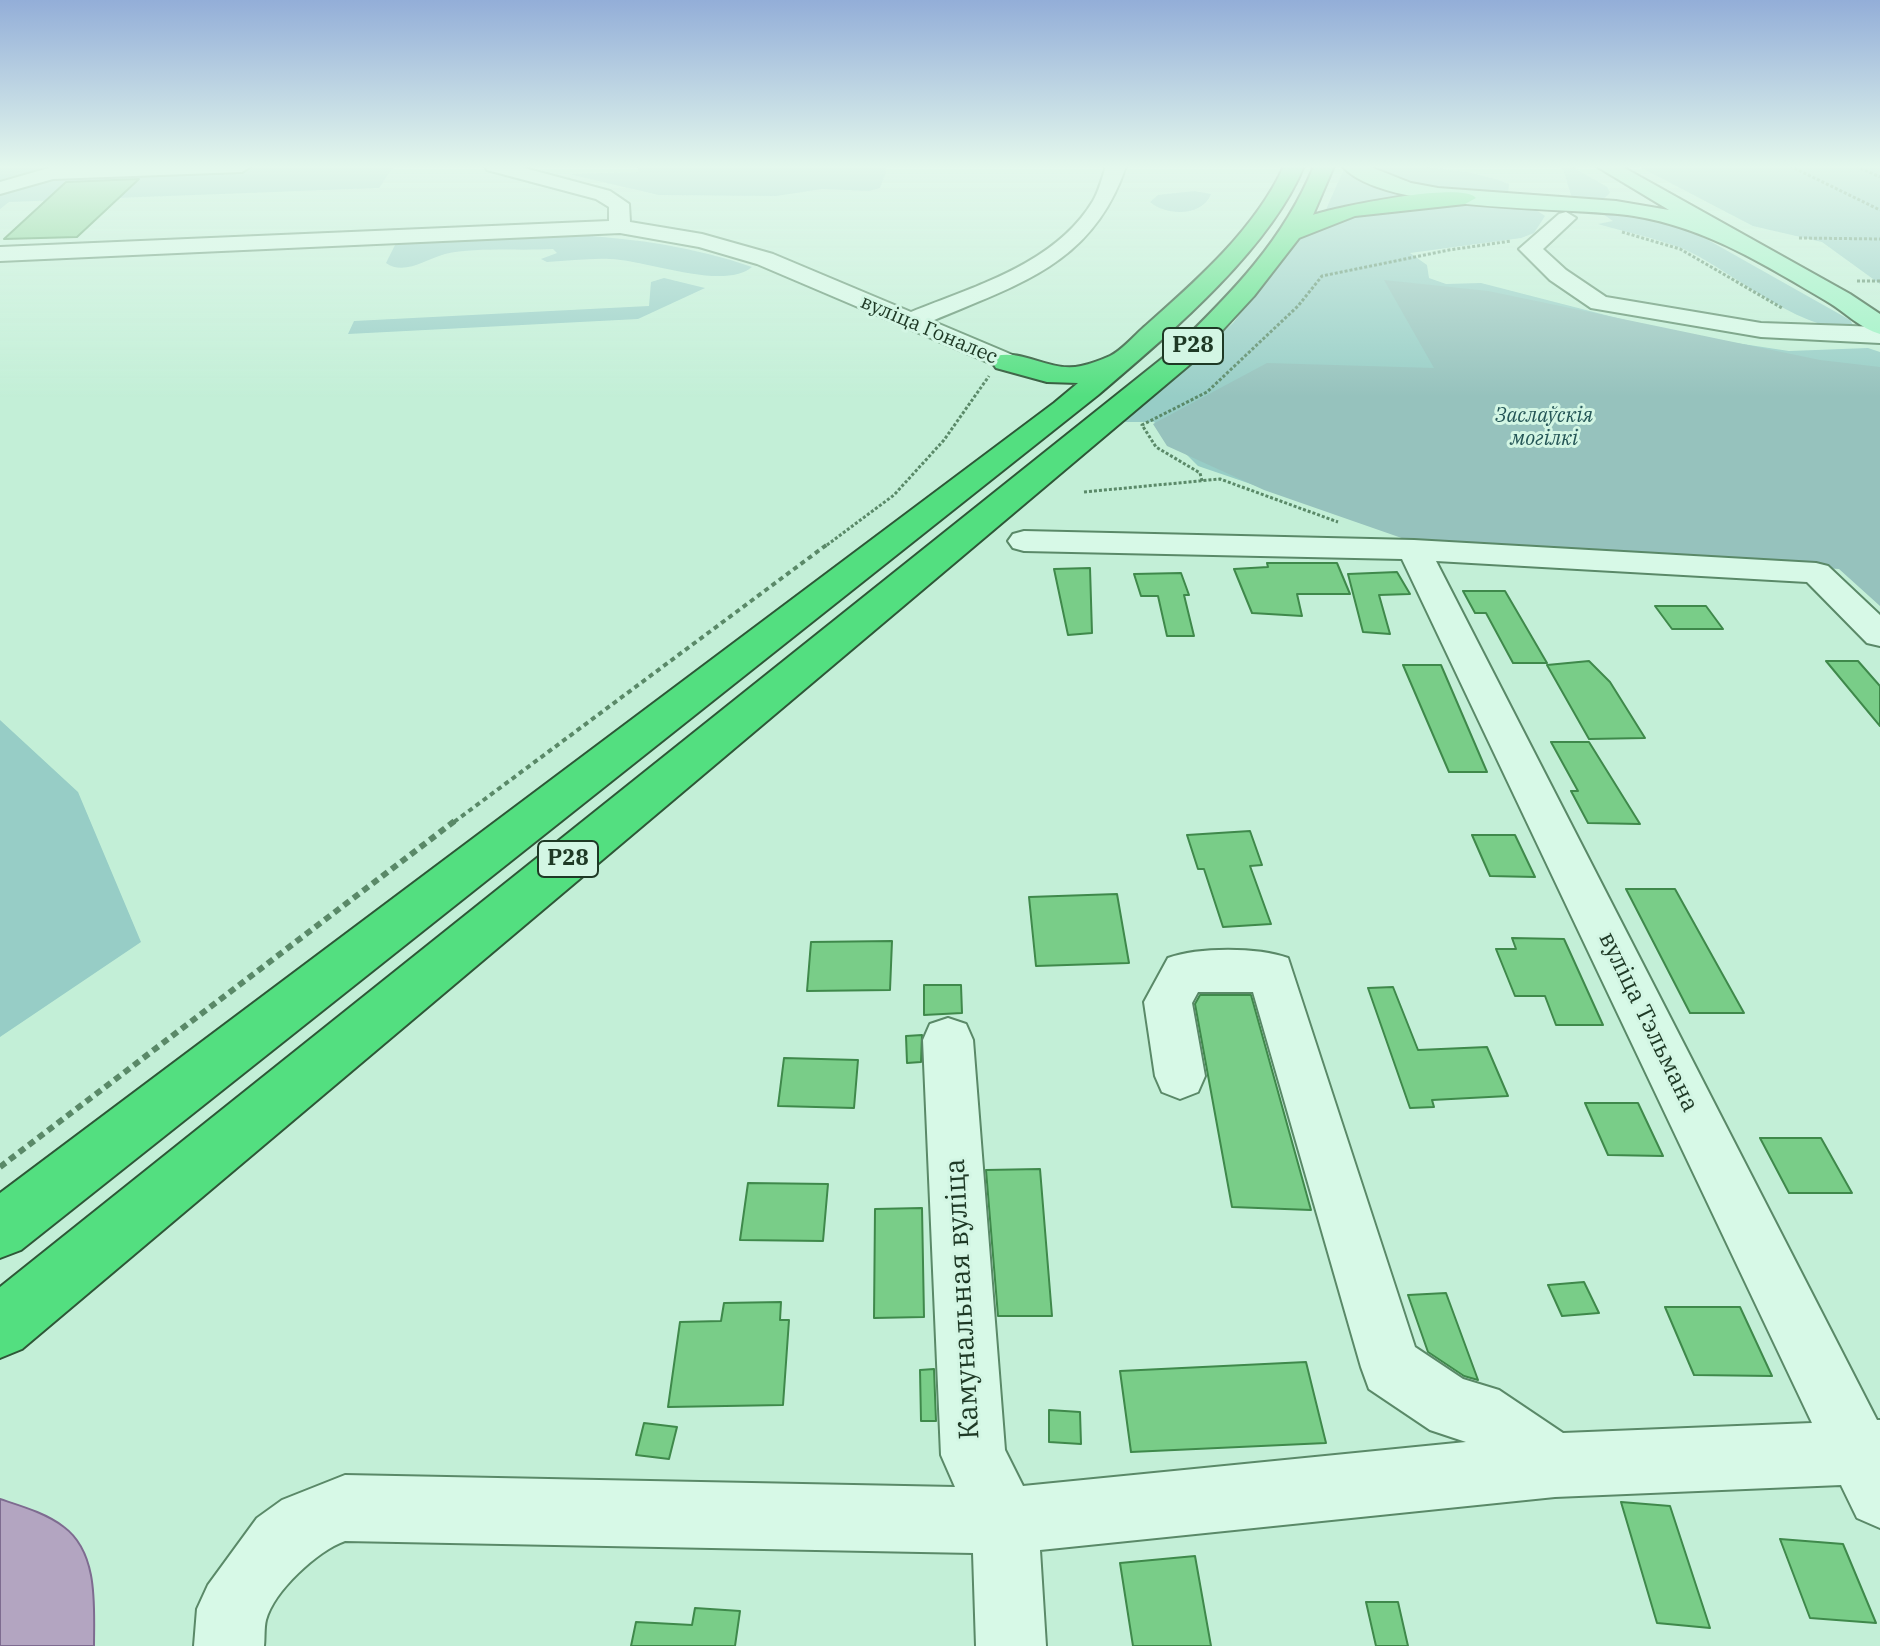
<!DOCTYPE html>
<meta charset="utf-8">
<style>
body{margin:0}
canvas{display:block;background:#c3efd7}
</style>
<canvas width="1880" height="1646"></canvas>
<script>
const g = document.querySelector('canvas').getContext('2d');
g.lineJoin = 'round';
function fill(path, color) { g.fillStyle = color; g.fill(path, 'evenodd'); }
function stroke(path, color, width, dash) { g.strokeStyle = color; g.lineWidth = width; g.lineCap = dash ? 'butt' : 'round'; g.setLineDash(dash || []); g.stroke(path); }
function label(font, color, halo, rows, align = 'center') {
  g.font = font + ' "IBM Plex Serif",serif'; g.lineWidth = 6; g.setLineDash([]); g.textBaseline = 'middle'; g.strokeStyle = halo; g.fillStyle = color; for (const [text, x, y, turn = 0] of rows) {
    g.save(); g.translate(x, y); g.rotate((+turn || 0) * Math.PI / 180); g.textAlign = isNaN(turn) ? turn : align; if (halo) g.strokeText(text, 0, 0); g.fillText(text, 0, 0); g.restore();
  }
}
fill(new Path2D(`
 M0 166H394L379 188 9 202 0 209Z
 M637 166H885L886 172 880 188 869 191 822 189 776 196 659 195 568 174 639 172Z
 M1365 166C1414 166 1463 166 1509 184L1508 195C1460 195 1408 189 1365 166Z
 M1557 166H1571L1607 187 1610 192C1601 206 1586 200 1572 198L1563 169Z
 M1638 166H1880V284L1822 242 1753 226Z
 M1344 169H1348L1443 196 1324 214Z
 M1194 191 1211 194C1202 217 1166 216 1150 202L1158 195Z
 M1466 204 1533 208 1545 216 1534 233 1521 238 1410 253 1427 265 1429 278 1446 284 1481 283 1683 335 1789 351 1868 348 1880 352V369L1418 541 1198 466 1154 422H1122L1233 323 1305 230 1316 224 1397 207Z
 M1600 212 1640 216 1685 227 1850 320 1853 325C1809 340 1725 265 1681 248 1655 238 1626 232 1598 224L1613 221Z
 M578 235C637 239 695 247 752 267 724 291 646 260 610 259 590 258 568 261 547 262L541 259 557 253 553 249C520 251 477 247 445 254 426 259 404 276 386 263L396 243 405 240Z
 M664 278 705 288 638 319 348 334 354 321 649 306 651 282Z
 M0 720 78 792 141 942 0 1037Z`), '#97cdc6');
fill(new Path2D(`
 M1384 280 1488 291 1820 360 1880 367V606L1839 569 1416 543 1264 490 1167 446 1153 424 1267 363 1434 368Z`), '#96c2bd');
const water = new Path2D(`
 M0 1499C21 1506 46 1513 64 1527 99 1553 94 1608 94 1646H0Z`);
fill(water, '#b3a5c1');
stroke(water, '#7e6c90', 2);
const building = new Path2D(`
 M139 179 77 237 4 239 66 182Z
 M1267 563H1337L1350 594H1297L1302 616 1252 613 1234 569 1268 567Z
 M1090 568 1092 633 1068 635 1054 569Z
 M1397 572 1410 594 1379 595 1390 634 1363 632 1348 574Z
 M1181 573 1189 595H1184L1194 636H1167L1158 596H1141L1134 574Z
 M1463 591H1505L1547 663H1513L1486 613H1475Z
 M1655 606H1706L1723 629H1672Z
 M1589 661 1610 682 1645 738 1589 739 1547 665Z
 M1826 661H1858L1880 686V726Z
 M1403 665H1441L1487 772H1449Z
 M1551 742H1589L1640 824 1588 823 1571 791H1578Z
 M1250 831 1262 865 1250 866 1271 924 1223 927 1204 869H1198L1187 835Z
 M1472 835H1515L1535 877 1490 876Z
 M1626 889H1675L1744 1013H1690Z
 M1117 894 1129 963 1036 966 1029 897Z
 M1512 938 1564 939 1603 1025H1556L1545 996H1515L1496 949H1516Z
 M892 941 890 990 807 991 811 942Z
 M924 985H961L962 1013 924 1015Z
 M1393 987 1418 1050 1487 1047 1508 1096 1432 1100 1434 1107 1410 1108 1368 988Z
 M1200 995H1251L1311 1210 1232 1207 1195 1004Z
 M922 1035 921 1062 907 1063 906 1036Z
 M784 1058 858 1060 854 1108 778 1106Z
 M1585 1103H1638L1663 1156 1608 1155Z
 M1760 1138H1821L1852 1193H1789Z
 M1040 1169 1052 1316H998L986 1170Z
 M748 1183 828 1184 823 1241 740 1240Z
 M922 1208 924 1317 874 1318 875 1209Z
 M1584 1282 1599 1313 1562 1316 1548 1285Z
 M1446 1293 1478 1380 1464 1376 1428 1352 1408 1295Z
 M781 1302 780 1320H789L783 1405 668 1407 680 1322 721 1321 724 1303Z
 M1665 1307H1740L1772 1376 1694 1375Z
 M1306 1362 1326 1443 1131 1452 1120 1371Z
 M934 1369 936 1421H921L920 1370Z
 M1049 1410 1080 1412 1081 1444 1049 1442Z
 M644 1423 677 1427 669 1459 636 1455Z
 M1621 1502 1670 1506 1710 1628 1657 1623Z
 M1780 1539 1843 1544 1876 1623 1810 1618Z
 M1195 1556 1211 1646H1133L1120 1563Z
 M1366 1602H1398L1408 1646H1376Z
 M695 1608 740 1611 735 1646H631L636 1622 692 1625Z`);
fill(building, '#79cd88');
stroke(building, '#3f894b', 2);
const minor = new Path2D(`
 M251 166 242 172 53 179 0 194V182L52 167Z
 M485 166H517L610 191 629 204 630 222 702 234 773 254 911 312C975 286 1055 264 1093 201 1099 191 1102 178 1106 166H1126C1093 264 1019 284 932 321L1015 356 1019 362 1015 368 1006 370 757 264 699 247 620 233 0 261V247L609 221V207L596 199 487 170Z
 M1566 212 1576 218 1543 249 1566 270 1606 297 1761 323 1880 327V343L1761 337 1591 308 1550 280 1519 249 1559 214Z
 M1024 531 1414 540 1816 563 1828 566 1880 615V646L1867 643 1807 582 1436 561 1877 1420H1880V1528L1857 1518 1841 1485 1555 1497 1040 1550 1046 1646H976L973 1553 345 1541C317 1551 274 1591 266 1620 264 1628 265 1638 264 1646H194L197 1609 208 1585 257 1518 282 1500 345 1475 955 1487 941 1455 923 1040 930 1024 948 1018 966 1024 973 1040 1005 1450 1023 1486 1466 1442 1430 1430 1369 1389 1361 1367 1253 992H1198L1192 1003 1205 1076 1198 1092 1180 1099 1162 1092 1155 1076 1144 1002 1168 958C1198 947 1258 947 1288 958L1415 1347 1463 1379 1499 1390 1563 1433 1812 1423 1402 559 1024 551 1013 548 1008 541 1013 534Z`);
const major = new Path2D(`
 M1342 166H1368L1411 183 1438 188 1616 201 1669 210 1596 166H1621L1850 294 1880 314V334C1861 329 1845 312 1828 302 1765 265 1707 228 1634 216 1570 206 1383 214 1342 166Z`);
const highway = new Path2D(`
 M1284 166H1304C1269 251 1167 336 1098 395L21 1250 0 1258V1193L1054 403 1078 383 1047 382 996 368 992 362 996 356C1024 349 1051 373 1081 366 1090 364 1101 360 1110 356 1121 351 1133 337 1143 328 1194 283 1255 230 1284 166Z
 M1314 166H1334L1313 215C1337 207 1461 181 1476 198L1465 204 1355 216 1299 238 1254 296 1194 361 22 1349 0 1358V1287L1174 349C1231 294 1284 240 1314 166Z`);
stroke(minor, '#5a8968', 4);
stroke(major, '#2e5737', 4);
stroke(highway, '#2e5737', 4);
stroke(new Path2D(`
 M1790 166 1880 210
 M1856 166 1880 177
 M1622 232 1680 249 1782 308
 M1799 238 1880 239
 M1857 281H1880
 M1202 481 1200 473 1156 447 1142 425 1207 392 1298 306 1322 276 1449 250 1511 241
 M1084 492 1220 479 1338 522
 M827 545 894 495 944 440 989 376`), '#5a8968', 3, [3, 2]);
stroke(new Path2D(`
 M454 822 829 543`), '#5a8968', 4, [5, 4]);
stroke(new Path2D(`
 M0 1167 456 820`), '#5a8968', 6, [7, 5]);
fill(minor, '#d7f9e7');
fill(major, '#9bf2c2');
fill(highway, '#53df80');
const sky = g.createLinearGradient(0, 0, 0, 397);
sky.addColorStop(0, '#93aed8');
sky.addColorStop(0.42, '#e4f8ed');
sky.addColorStop(1, '#e4f8ed00');
g.fillStyle = sky;
g.fillRect(0, 0, 1880, 397);
label('20px', '#1e3925', '#d3f6e4', [
 ["вуліца Гоналес",929,330,23]
]);
label('italic 20px', '#245556', '#d3f6e4', [
 ["Заслаўскія",1544,416],
 ["могілкі",1544,439]
]);
for (const [x, y, w] of [
 [1193,346,60],
 [568,859,60]
]) { const box = new Path2D(); box.roundRect(x - w / 2, y - 18, w, 36, 6); g.fillStyle = '#d3f6e4'; g.fill(box); stroke(box, '#1e3925', 2); }
label('bold 22px', '#1e3925', null, [
 ["Р28",1193,346],
 ["Р28",568,859]
]);
label('24px', '#1e3925', '#d3f6e4', [
 ["вуліца Тэльмана",1648,1022,64]
]);
label('28px', '#1e3925', '#d3f6e4', [
 ["Камунальная вуліца",963,1299,-93]
]);
</script>
